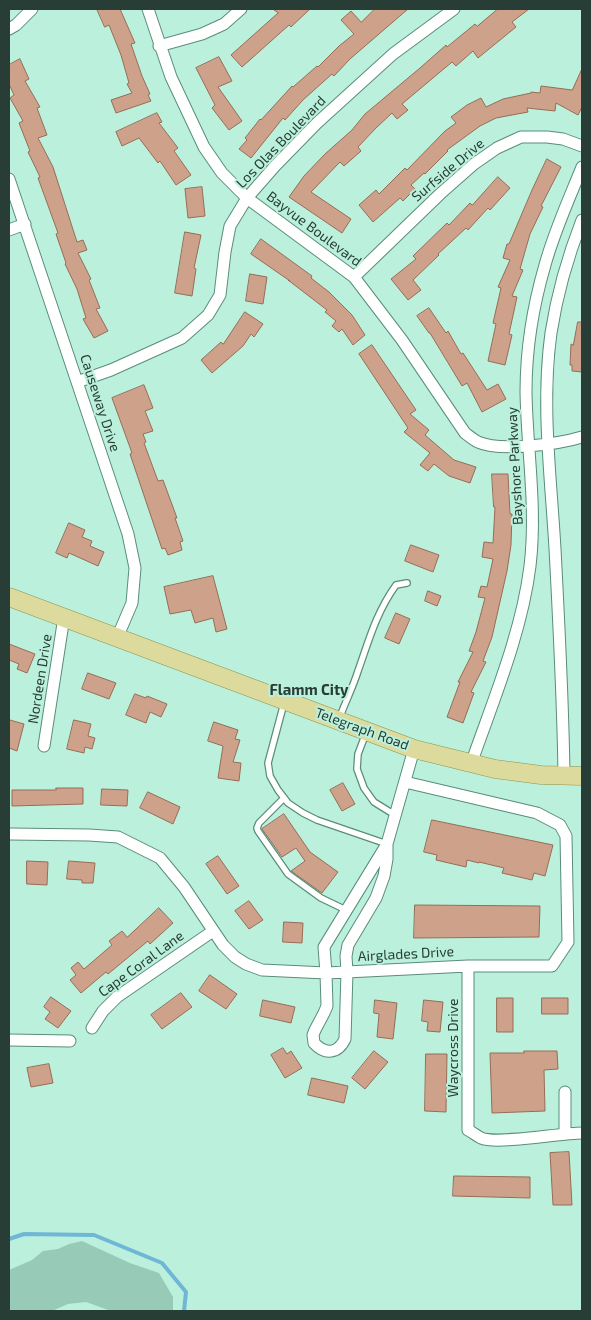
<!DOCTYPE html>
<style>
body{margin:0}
#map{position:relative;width:591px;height:1320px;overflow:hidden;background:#bbf1dc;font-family:"Exo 2",sans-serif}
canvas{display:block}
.frame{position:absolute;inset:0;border:10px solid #273d35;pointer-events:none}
</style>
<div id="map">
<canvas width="591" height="1320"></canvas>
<div class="frame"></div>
</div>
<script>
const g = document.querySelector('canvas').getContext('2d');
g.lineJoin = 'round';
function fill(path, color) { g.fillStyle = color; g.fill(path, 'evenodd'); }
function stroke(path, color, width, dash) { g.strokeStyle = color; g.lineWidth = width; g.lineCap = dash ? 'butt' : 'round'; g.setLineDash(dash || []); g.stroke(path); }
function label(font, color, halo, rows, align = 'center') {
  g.font = font + ' "Exo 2",sans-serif'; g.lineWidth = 4; g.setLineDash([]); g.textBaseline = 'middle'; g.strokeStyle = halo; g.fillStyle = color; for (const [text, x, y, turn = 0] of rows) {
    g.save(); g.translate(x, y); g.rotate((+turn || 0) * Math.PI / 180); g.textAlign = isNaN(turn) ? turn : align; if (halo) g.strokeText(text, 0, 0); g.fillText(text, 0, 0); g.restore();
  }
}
fill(new Path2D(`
 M82 1241 130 1263 159 1273 173 1297V1311H111L86 1302 68 1304 52 1311H9V1270L32 1260 43 1251 58 1249 69 1244Z`), '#98cbb7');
stroke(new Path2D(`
 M9 1239 24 1234 94 1235 162 1263 186 1292 184 1311`), '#70b6d6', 4);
const building = new Path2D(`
 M97 9H120L135 43 131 44 142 76 150 94 148 95 151 101 116 113 111 100 132 93 127 84 129 83 121 55 109 25 105 27Z
 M273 9H310L291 27 289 25 242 67 231 55 278 13Z
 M375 9H408L350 59 334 76 332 74 303 100 285 120 283 118 251 158 239 149 247 140 245 138 260 119 261 120 292 86 293 87 317 66 318 67 339 46 354 34 341 20 351 11 361 22Z
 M498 9H529L512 22 516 27 478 58 473 51 456 66 452 62 402 104 408 110 397 119 392 113 375 129 358 147 361 151 344 166 340 162 311 192 351 219 342 233 289 197 304 176 325 154 352 130 365 114 420 68 446 45 447 47 475 24 477 26Z
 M219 57 232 81 218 87 242 121 229 130 212 108 215 105 196 68Z
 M20 59 29 79 25 81 40 107 37 108 47 135 38 138 53 167 77 242 83 240 87 250 78 253 91 279 89 280 100 308 96 309 108 331 94 338 83 319 86 318 77 289 65 264 66 263 56 234 58 233 38 178 40 177 28 152 30 151 19 123 23 121 10 98 14 95 9 84V65Z
 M582 69V107L578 115 556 103 555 111 527 108 528 112 496 118 480 126 447 150 448 151 425 174 424 173 411 185 415 189 403 201 400 198 373 222 359 205 376 190 379 194 405 168 407 170 445 131 456 123 451 117 467 105 481 98 486 107 503 99 531 93V92L540 93 541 86 572 90Z
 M157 113 162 122 159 123 178 148 174 151 191 175 176 185 160 161 158 163 139 138 122 146 116 132Z
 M547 159 561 167 541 206 543 207 530 234 520 269 523 270 512 296 517 297 509 334 512 335 505 365 488 361 496 324 493 323 501 288 498 287 510 260 503 258 507 244H509L532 190Z
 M498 177 510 188 490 210 488 208 468 230 466 228 438 254 439 255 413 280 421 290 408 300 391 279 416 259 413 256 447 223 449 225 470 203 472 205Z
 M202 187 205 216 188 218 185 189Z
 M185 232 201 235 194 268 196 269 192 296 175 293Z
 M261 239 312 276 311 278 329 292 352 315 365 335 353 345 342 329 339 332 332 326 336 321 325 312 327 310 288 280 290 281 251 254Z
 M250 274 267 277 263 304 246 301Z
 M429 308 446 333 448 331 461 354 463 353 487 390 498 384 506 399 482 412 467 383 462 386 430 333H429L417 316Z
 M245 312 263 324 254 337 251 334 243 346 212 373 201 360 221 342 223 344Z
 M578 322H582V372L572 371V365H570L571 344 573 345Z
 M372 345 416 410 410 414 429 430 425 435 454 460 476 467 470 483 449 476 434 464 428 471 420 465 430 453 404 432 408 428 359 354Z
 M144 385 153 408 145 411 153 431 143 434 146 442 144 443 158 481 163 480 177 518H175L183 541 180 542 182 550 168 555 165 548 162 549 130 454 132 453 112 398Z
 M492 474H508L510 514H512L511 545 507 571 492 637 483 661 486 662 471 692 474 693 463 723 447 717 460 682H458L473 652 469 651 476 632 485 598 478 597 481 586 487 587 493 559 482 557 484 542 493 543 495 507H494Z
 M69 523 85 530 82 537 92 541 90 546 104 552 98 566 69 553 67 558 56 553Z
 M411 545 439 555 433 572 405 561Z
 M213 576 227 629 216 632 213 618 195 623 191 610 170 614 164 587Z
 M428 591 441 596 437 606 425 601Z
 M396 613 410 619 399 644 385 638Z
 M9 644 35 654 27 673 17 669 19 664 9 660Z
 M88 673 116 683 109 699 82 689Z
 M135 694 146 698 147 696 167 704 161 717 150 712 146 723 126 715Z
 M10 720 24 724 17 751 9 748V726Z
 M74 720 91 724 88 736 95 738 92 749 85 747 84 753 67 749Z
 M214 722 238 730 235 739 240 740 233 762 241 763 239 781 218 778 223 746 208 741Z
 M343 783 355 804 342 811 330 790Z
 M56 788H83V804L12 806V790H56Z
 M102 789 128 790 127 806 101 805Z
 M148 792 180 807 173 824 140 808Z
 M284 814 310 852 338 872 322 893 291 871 305 861 296 848 282 857 262 829Z
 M432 820 553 845 545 876 534 873 532 880 502 873 504 868 479 862V863L467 860 466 867 436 860 437 855 424 852Z
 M218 856 239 886 227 894 206 864Z
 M27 861 48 862 47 885 27 884Z
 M69 861 95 863 93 883H82V880L67 879Z
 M249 901 263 920 249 929 235 911Z
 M415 905 540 906 539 937 414 938Z
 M159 908 173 923 150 944 148 941 108 974 106 972 81 993 70 980 76 975 71 968 78 962 84 969 112 945 109 941 122 931 127 937Z
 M284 922 303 923 302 943 283 942Z
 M210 975 237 994 226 1009 199 991Z
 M181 993 192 1007 162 1029 151 1015Z
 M51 997 71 1011 58 1028 45 1019 50 1012 44 1007Z
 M497 998H513V1032H497Z
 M542 998H568V1014H542Z
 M263 1000 295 1007 291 1023 260 1016Z
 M375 1000 397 1003 393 1039 377 1037 379 1014 374 1013Z
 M424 1000 443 1002 440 1032 427 1031 428 1022 422 1021Z
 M283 1048 287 1054 291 1051 302 1068 285 1078 271 1055Z
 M374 1051 388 1062 365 1089 352 1078Z
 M524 1051H557L558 1069 544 1070 545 1111 492 1113 490 1053H524Z
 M426 1054H447L446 1112 425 1111Z
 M49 1064 53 1083 31 1087 27 1068Z
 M312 1078 348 1086 344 1103 308 1095Z
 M569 1152 572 1205H553L550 1153Z
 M454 1176 530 1177V1198L453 1196Z`);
fill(building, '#cea18a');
stroke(building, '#966c56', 1);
const service = new Path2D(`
 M284 703 268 763 270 776 278 790 288 803 303 813 317 820 387 844
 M339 719C345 703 353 687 358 671 369 640 376 613 396 585L407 583
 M366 733 358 754 357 769 364 788 374 802 395 815
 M284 798 259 823 257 828 258 831 288 874 321 898 346 910`);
const minor = new Path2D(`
 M148 9 171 77 204 147 222 173 247 198 354 277 402 340 465 433C469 436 474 440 478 442 500 452 559 444 582 437
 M9 29 16 25 32 9
 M159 46 202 34 224 24 241 9
 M9 179 128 534 135 568 132 603 117 638
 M9 230 25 224
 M354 277 440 194 474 164 497 148 521 137H547L563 139 582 146
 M77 382 111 370 182 338 208 315 220 295 225 252 230 226 247 198 275 166 317 123 393 54 454 9
 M44 746 64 617
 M471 764C493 701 522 632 530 566 537 508 527 450 526 392 526 351 533 306 545 265 554 232 569 199 582 167
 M564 776C563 700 559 624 555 549 551 478 541 404 551 333 557 294 568 256 582 220
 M9 834 89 835 118 837 160 858 184 887 223 945 235 957 246 964 262 970 326 973 468 966H552L568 942 566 836 560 825 537 813 405 782
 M387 844V859L384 876 376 898 348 945 346 956 347 972 345 1039C338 1054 325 1055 314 1043L313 1035 315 1030 324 1013 327 1006 326 973 324 947 387 844 414 749
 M468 966V1130C472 1132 477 1136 481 1138 497 1145 560 1133 582 1133
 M92 1028 103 1011 117 997 213 931
 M9 1040 70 1041
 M565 1133V1092`);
const primary = new Path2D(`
 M9 597 414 749 495 769 541 775 582 776`);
stroke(service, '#598d7a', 8);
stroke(minor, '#598d7a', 13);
stroke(primary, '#8d944e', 19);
stroke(service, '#fff', 5.5);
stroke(minor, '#fff', 11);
stroke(primary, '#dcdb9d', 18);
label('14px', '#273d35', '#bbf1dc', [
 ["Los Olas Boulevard",281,142,-46],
 ["Surfside Drive",448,170,-40],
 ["Bayvue Boulevard",314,229,37],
 ["Causeway Drive",100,403,72],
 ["Bayshore Parkway",515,466,-93],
 ["Nordeen Drive",40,679,-81],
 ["Telegraph Road",362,729,20],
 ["Airglades Drive",406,954,-3],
 ["Cape Coral Lane",141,964,-36],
 ["Waycross Drive",453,1048,-90]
]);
label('bold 15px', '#273d35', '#bbf1dc', [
 ["Flamm City",309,690]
]);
</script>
